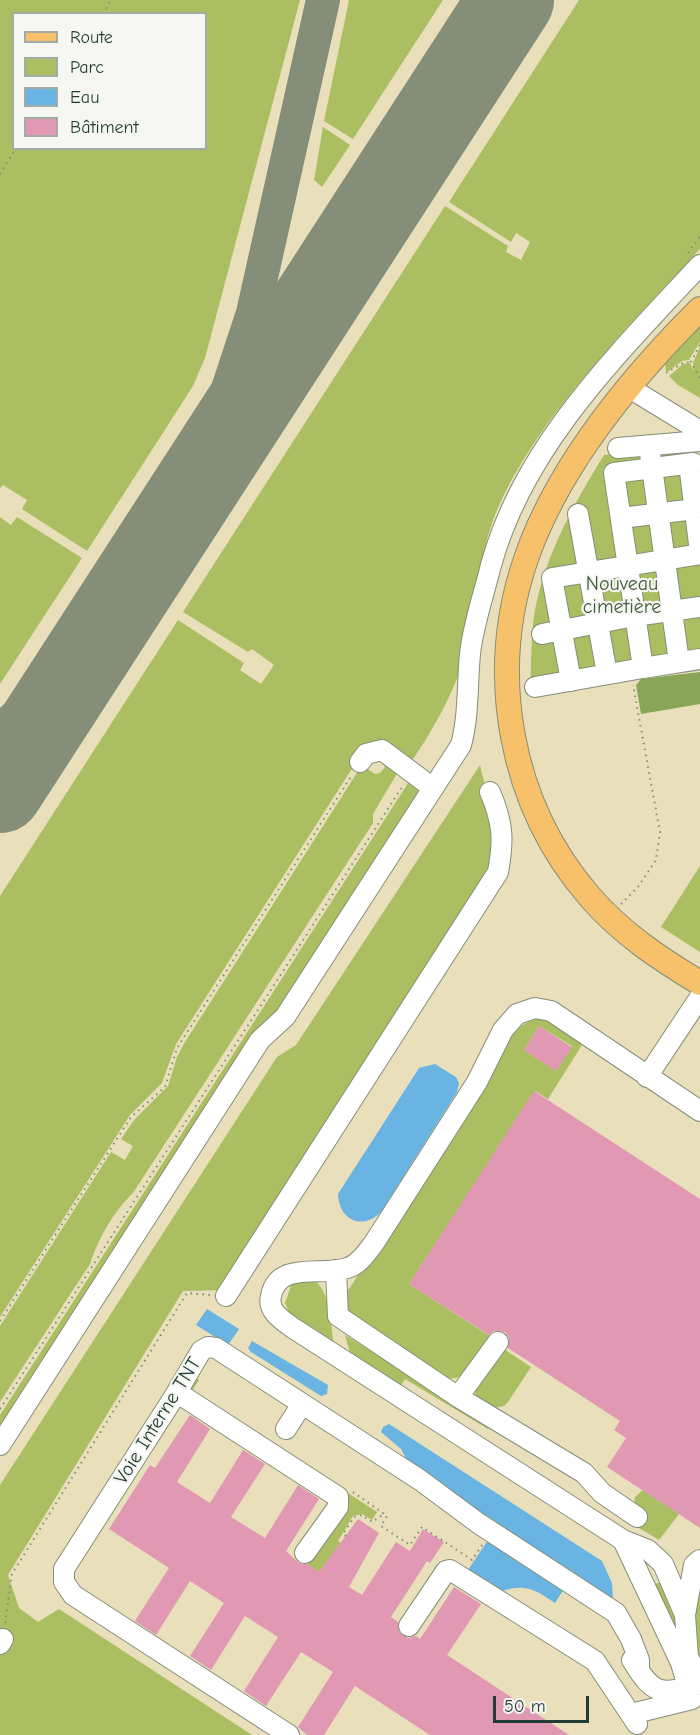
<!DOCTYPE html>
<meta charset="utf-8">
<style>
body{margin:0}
#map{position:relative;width:700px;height:1735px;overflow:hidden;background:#e9dfbb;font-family:"Comic Neue",sans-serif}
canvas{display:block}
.legend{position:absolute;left:12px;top:12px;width:195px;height:138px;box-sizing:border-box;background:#f6f6f2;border:2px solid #a0aca6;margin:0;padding:8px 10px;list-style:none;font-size:18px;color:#1f3d34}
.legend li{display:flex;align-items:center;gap:12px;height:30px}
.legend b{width:30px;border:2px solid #a0aca6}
.scale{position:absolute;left:493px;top:1696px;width:96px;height:27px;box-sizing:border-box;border:3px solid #1f3d34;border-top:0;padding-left:8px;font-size:18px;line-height:21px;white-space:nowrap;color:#1f3d34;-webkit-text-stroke:4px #f6f6f2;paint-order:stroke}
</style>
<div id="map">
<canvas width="700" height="1735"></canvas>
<ul class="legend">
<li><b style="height:8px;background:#f7c06b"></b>Route</li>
<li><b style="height:16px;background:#abbe62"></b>Parc</li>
<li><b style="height:16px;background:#69b4e2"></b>Eau</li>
<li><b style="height:16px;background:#e198b3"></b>Bâtiment</li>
</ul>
<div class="scale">50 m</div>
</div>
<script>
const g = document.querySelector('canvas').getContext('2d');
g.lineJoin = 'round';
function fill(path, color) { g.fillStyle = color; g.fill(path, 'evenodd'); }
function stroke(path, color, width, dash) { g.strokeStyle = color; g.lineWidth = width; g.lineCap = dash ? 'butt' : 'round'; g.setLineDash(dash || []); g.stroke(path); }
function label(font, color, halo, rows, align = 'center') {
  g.font = font + ' "Comic Neue",sans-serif'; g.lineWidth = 4.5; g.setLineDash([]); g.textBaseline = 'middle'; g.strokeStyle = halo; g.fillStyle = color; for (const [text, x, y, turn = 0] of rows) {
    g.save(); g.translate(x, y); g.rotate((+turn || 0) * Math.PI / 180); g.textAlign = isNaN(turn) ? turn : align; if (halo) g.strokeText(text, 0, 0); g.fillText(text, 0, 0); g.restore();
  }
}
fill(new Path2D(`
 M0 0H300L205 358 193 386 87 551 22 509 27 500 3 485 0 488ZM14 14H206V148H14Z
 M349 0H443L353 139 324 121Z
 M579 0H700V249C629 327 529 424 492 523 479 560 478 597 470 635 461 680 439 720 414 758L410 761 392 748 353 767 176 1044 162 1083 130 1115 0 1317V896L178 620 244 663 240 670 261 684 274 665 252 649 248 652 183 612 445 206 508 246 506 252 521 260 530 242 516 233 511 242 449 202Z
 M323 127 350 145 322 187 314 180Z
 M700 320V342L689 360 682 361 666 373 665 356Z
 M700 347V398L678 385 669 376 683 364 690 363 694 371 693 363Z
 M641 452H695L700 488V664L530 693C531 670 531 646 533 624 540 564 573 505 604 455Z
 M0 517 11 525 17 517 82 558 0 684Z
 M377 757 398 772 373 814V823L133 1193C114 1211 98 1239 90 1264L0 1402V1326L111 1152 125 1160 133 1146 121 1139 134 1120 168 1086 177 1057 185 1042 362 765 375 774 380 773 385 767Z
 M480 765 490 806 494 860 477 899 224 1290 183 1291 8 1575 19 1608 38 1622 59 1609 252 1735H0V1485L277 1057 296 1045Z
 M412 777 426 788 0 1429V1415Z
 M700 866V952L661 927Z
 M541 1018 549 1019 582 1041V1045L548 1099 535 1091 409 1284 493 1338 461 1377 448 1379 349 1313 346 1303 347 1292 496 1065C507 1043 514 1023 541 1018ZM539 1026 572 1046 556 1071 524 1050Z
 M312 1278C331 1291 330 1323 334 1344L290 1315 285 1303 292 1283Z
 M345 1335 491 1425 488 1429 405 1379 400 1387 350 1353Z
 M498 1345 531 1367 508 1402 504 1406 494 1408 476 1396 474 1388Z
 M195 1377 199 1380 192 1391 377 1512 372 1520 362 1514 353 1516 338 1541 341 1543 319 1572 308 1565 345 1507 185 1387Z
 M643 1490 679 1514 659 1540 632 1524 635 1497Z
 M700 1571V1667L691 1643Z
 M663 1581 678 1616 681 1646 650 1586Z`), '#abbe62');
fill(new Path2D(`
 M700 672V704L641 714 636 685 641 679Z`), '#88a558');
fill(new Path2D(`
 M435 1064 456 1077 459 1083 457 1092 381 1212C362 1231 339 1220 338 1194L419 1068Z
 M207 1309 239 1329 228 1345 196 1325Z
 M252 1341 328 1385 327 1394 321 1396 251 1352 248 1348Z
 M389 1424 602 1561 612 1583 613 1600 491 1523 408 1462 401 1449 381 1432 383 1427Z
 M488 1540 564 1589 555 1603C535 1589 523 1583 500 1592L468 1570Z`), '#69b4e2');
stroke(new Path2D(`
 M0 731 25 708 86 642 135 581 192 474 225 398 253 313 323 0`), '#848e78', 34);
stroke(new Path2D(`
 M0 790 511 0`), '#848e78', 86);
fill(new Path2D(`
 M539 1026 572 1047 556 1071 524 1050Z
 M534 1091 700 1199V1528L607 1467 626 1438 614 1430 620 1421 508 1348 509 1338 505 1332 494 1331 489 1335 409 1284Z
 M190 1415 210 1429 177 1482 210 1503 243 1450 265 1464 231 1517 265 1538 298 1485 319 1499 286 1551 299 1563 307 1564 319 1572 358 1519 379 1533 349 1587 362 1595 396 1542 410 1551 423 1529 444 1542 430 1563 427 1561 391 1617 398 1622 399 1632 408 1638 416 1636 420 1639 454 1587 481 1604 447 1655 569 1735H430L355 1686 324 1735H307L298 1727 333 1672 301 1652 266 1706 244 1691 278 1637 245 1616 211 1670 190 1656 224 1603 190 1581 156 1635 135 1621 169 1568 109 1529 150 1465 155 1468Z`), '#e198b3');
const minor = new Path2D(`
 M628 387 700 431
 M649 446 679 662
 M618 448 700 441
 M693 463 614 473 643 668 700 659
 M689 464 700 552
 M578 514 607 674
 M621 518 695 509
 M542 634 634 616 700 607
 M571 681 552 578 700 554
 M535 687 643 668
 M360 762 366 754 382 750 433 788
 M647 1077 700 997
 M700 1111 551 1011 535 1008 517 1014 503 1030 477 1082 374 1243C367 1252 359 1265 347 1268 322 1277 278 1260 271 1296 267 1311 282 1320 293 1328L623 1540 648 1550 663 1564 685 1615 688 1657 700 1680
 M336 1270 338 1316 458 1397 584 1473 602 1493 637 1517
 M226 1296 498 872C504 840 503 822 490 792
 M174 1397H184L338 1497V1507L305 1553
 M458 1397 498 1342
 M286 1429 302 1404
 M0 1445 260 1040 285 1017 461 745C469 715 467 685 470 654 473 625 484 594 491 565 524 445 618 354 700 265
 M623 1540 681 1663 688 1687
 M685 1615 694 1565 700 1560
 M409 1626 446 1571 450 1570 595 1661 637 1724
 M0 1644 3 1639
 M632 1660C654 1696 660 1695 700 1684
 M631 1714 692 1699
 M289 1735 73 1595 64 1582V1569L174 1397 201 1351 208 1347 216 1348 420 1480 478 1523 616 1613 631 1639 639 1660V1669`);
const major = new Path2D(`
 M700 309C631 378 560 463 527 556 486 672 509 804 590 897 621 933 660 959 700 983`);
stroke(minor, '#848e78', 22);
stroke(major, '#848e78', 26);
stroke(new Path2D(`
 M103 14 111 0
 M0 174 16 148
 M688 253 700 236
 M700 345 691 362 700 378
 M666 373 683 363 691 362
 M621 904 638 887 656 860 660 832 633 685
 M0 1321 131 1117 165 1087 177 1048 352 775
 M0 1409 404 784
 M353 1492 387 1516 381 1526 410 1545 422 1527 472 1560 483 1544
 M346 1536 343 1534 354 1517 362 1515 372 1522 384 1514
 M5 1623 12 1574 187 1293 211 1295`), '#848e78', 2, [1.5, 4.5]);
stroke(minor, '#fff', 20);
stroke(major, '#f7c06b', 24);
label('20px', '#425d40', '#f6f6f2', [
 ["Nouveau",622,584],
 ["cimetière",622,607]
]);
label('20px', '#1f3d34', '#f6f6f2', [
 ["Voie Interne TNT",158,1421,-58]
]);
</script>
